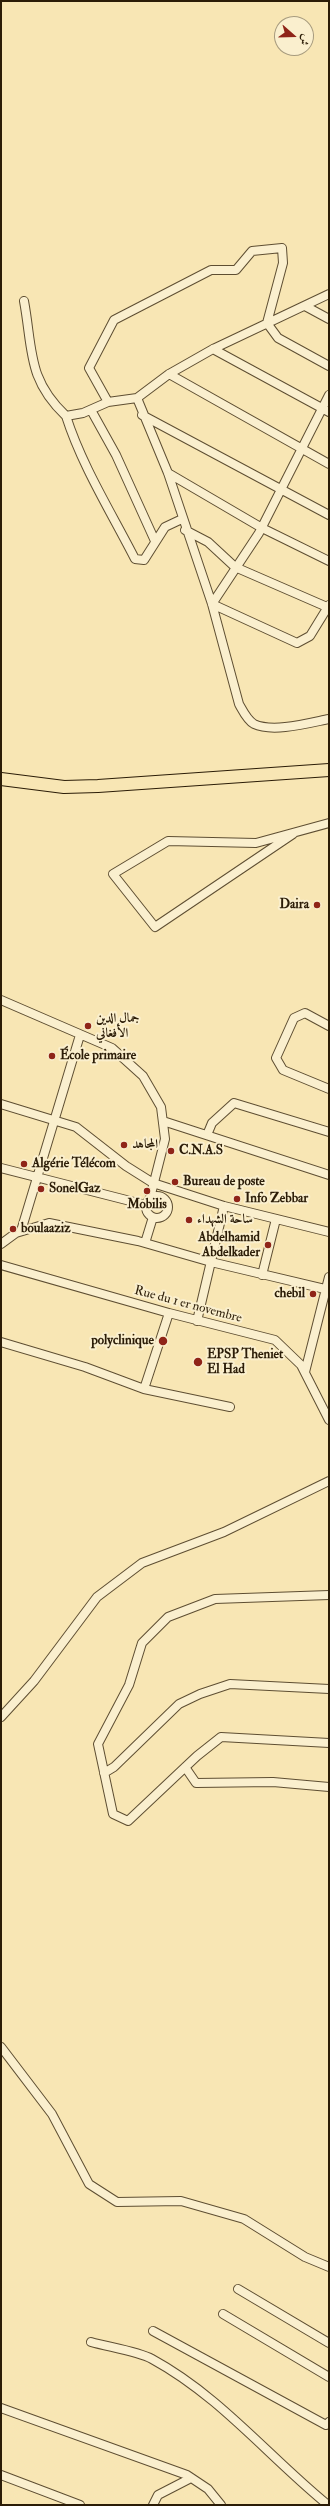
<!DOCTYPE html>
<meta charset="utf-8">
<style>
body{margin:0}
#map{position:relative;width:330px;height:2506px;overflow:hidden;background:#f8e6b4;font-family:"IM FELL Double Pica",Amiri,serif}
canvas{display:block}
.frame{position:absolute;inset:0;border:2px solid #2b1c07;pointer-events:none}
.north{position:absolute;left:274px;top:16px;width:40px;height:40px;box-sizing:border-box;background:#faefce;border:1px solid #a79b7e;border-radius:50%;rotate:110deg;font-size:11px;font-weight:700;line-height:16px;text-align:center;color:#2b1c07}
.north::after{content:'';display:block;margin:auto;width:14px;height:18px;background:#8f2418;clip-path:polygon(50% 0,100% 100%,50% 72%,0 100%)}
</style>
<div id="map">
<canvas width="330" height="2506"></canvas>
<div class="frame"></div>
<div class="north">ش</div>
</div>
<script>
const g = document.querySelector('canvas').getContext('2d');
g.lineJoin = 'round';
function stroke(path, color, width, dash) { g.strokeStyle = color; g.lineWidth = width; g.lineCap = dash ? 'butt' : 'round'; g.setLineDash(dash || []); g.stroke(path); }
function label(font, color, halo, rows, align = 'center') {
  g.font = font + ' "IM FELL Double Pica",Amiri,serif'; g.lineWidth = 4; g.setLineDash([]); g.textBaseline = 'middle'; g.strokeStyle = halo; g.fillStyle = color; for (const [text, x, y, turn = 0] of rows) {
    g.save(); g.translate(x, y); g.rotate((+turn || 0) * Math.PI / 180); g.textAlign = isNaN(turn) ? turn : align; if (halo) g.strokeText(text, 0, 0); g.fillText(text, 0, 0); g.restore();
  }
}
const street = new Path2D(`
 M329 294 213 349 169 374 137 398 168 473 212 604 239 704C243 711 247 720 254 724 273 733 309 723 329 719
 M24 301C33 350 27 379 66 416L83 413 108 402 89 368 114 320 211 270H236L252 251 282 248 283 263 267 323 278 338 329 366
 M305 306 329 319
 M213 349 329 412
 M169 374 329 464
 M329 395 259 533 212 604 297 643 310 636 329 605
 M108 402 137 398
 M91 410 116 455 155 541
 M142 415 329 515
 M66 416C82 466 111 512 135 559L144 560 165 527 182 519
 M168 473 262 528 329 561
 M185 530 208 542 235 567 327 607
 M293 834 155 927 113 874 168 841 256 843 329 823
 M1 1000 112 1048 143 1076 161 1107 165 1139 150 1198
 M329 1026 305 1013 294 1018 276 1058 283 1070 329 1089
 M1 1104 76 1127 126 1166 153 1183 224 1206 329 1232
 M163 1121 329 1175
 M207 1135 212 1123 234 1103 329 1132
 M1 1168 146 1205
 M146 1207a11 11 0 1 1 22 0a11 11 0 1 1-22 0Z
 M21 1231 80 1035
 M145 1243 153 1217
 M1 1244 16 1233 49 1223 138 1241 211 1262 329 1290
 M1 1265 169 1313 275 1340 301 1365 329 1420
 M262 1275 276 1219
 M197 1321 224 1206
 M1 1342 85 1367 144 1389 230 1407
 M305 1372 329 1277
 M144 1389 169 1313
 M329 1595 215 1599 168 1617 142 1643 129 1685 98 1744 113 1814 128 1821 197 1756 221 1737 329 1743
 M1 1717 34 1681 97 1597 142 1563 224 1532 329 1481
 M185 1767 196 1783 273 1782 329 1787
 M104 1773 114 1767 179 1704 200 1694 230 1684 329 1689
 M1 2047 52 2114 89 2184 117 2202 181 2201 244 2219 305 2257 329 2267
 M238 2289 329 2343
 M223 2314 329 2377
 M153 2331 326 2425 329 2422
 M91 2342C108 2347 137 2351 152 2359 220 2396 269 2457 328 2505
 M1 2408 187 2475 208 2489 221 2505
 M1 2475 80 2505
 M153 2505 158 2495 191 2478`);
const primary = new Path2D(`
 M1 779 64 787 98 786 329 770`);
stroke(street, '#5e4e32', 10);
stroke(primary, '#2b1c07', 14);
stroke(street, '#faefce', 8);
stroke(primary, '#f8e6b4', 12);
for (const [x, y, r, color] of [
 [317,905,4,"#8f2418"],
 [88,1026,4,"#8f2418"],
 [52,1056,4,"#8f2418"],
 [124,1145,4,"#8f2418"],
 [171,1151,4,"#8f2418"],
 [24,1164,4,"#8f2418"],
 [175,1182,4,"#8f2418"],
 [41,1189,4,"#8f2418"],
 [147,1191,4,"#8f2418"],
 [237,1199,4,"#8f2418"],
 [189,1220,4,"#8f2418"],
 [13,1229,4,"#8f2418"],
 [268,1245,4,"#8f2418"],
 [313,1294,4,"#8f2418"],
 [163,1341,5,"#8f2418"],
 [198,1362,5,"#8f2418"]
]) { const dot = new Path2D(); dot.arc(x, y, r, 0, 2 * Math.PI); g.fillStyle = color; g.fill(dot); stroke(dot, '#faefce', 1.5); }
label('bold 13px', '#2b1c07', '#faefce', [
 ["Daira",309,905,"right"],
 ["جمال الدين",96,1019],
 ["الأفغاني",96,1034],
 ["École primaire",60,1056],
 ["المجاهد",132,1145],
 ["C.N.A.S",179,1151],
 ["Algérie Télécom",32,1164],
 ["Bureau de poste",183,1182],
 ["SonelGaz",49,1189],
 ["Info Zebbar",245,1199],
 ["Mobilis",147,1205,"center"],
 ["ساحة الشهداء",197,1220],
 ["boulaaziz",21,1229],
 ["Abdelhamid",260,1238,"right"],
 ["Abdelkader",260,1253,"right"],
 ["chebil",305,1294,"right"],
 ["polyclinique",154,1341,"right"],
 ["EPSP Theniet",207,1355],
 ["El Had",207,1370]
], 'left');
label('13px', '#2b1c07', '#faefce', [
 ["Rue du 1 er novembre",188,1305,15]
]);
</script>
